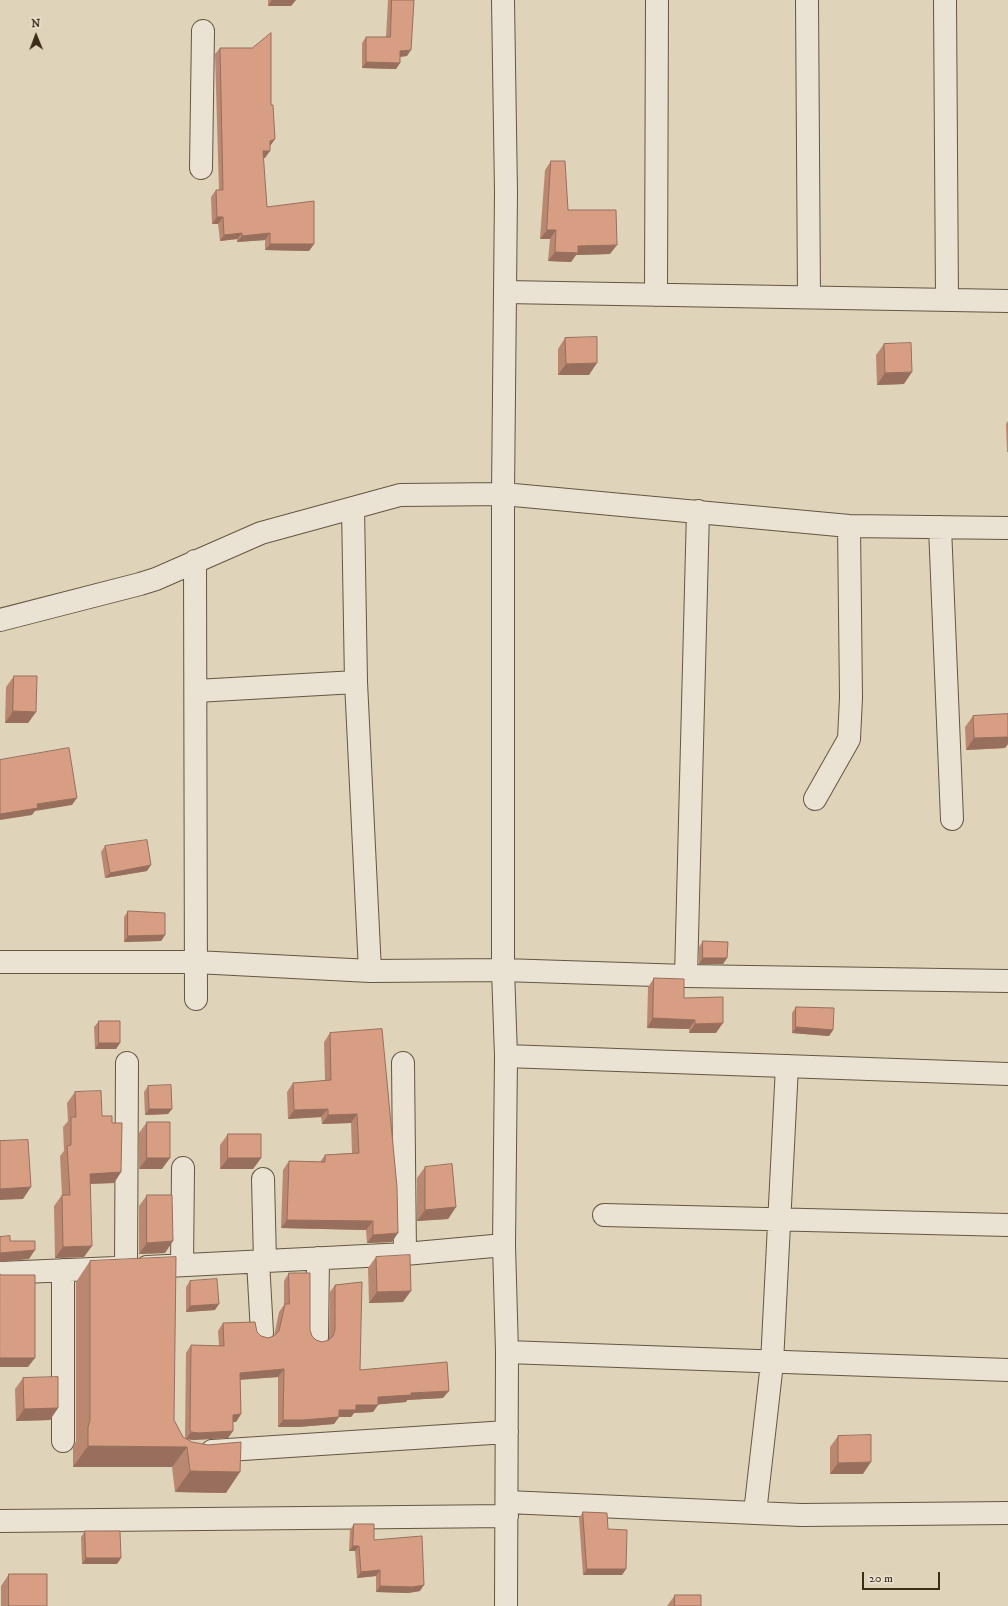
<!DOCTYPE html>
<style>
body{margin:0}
#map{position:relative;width:1008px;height:1606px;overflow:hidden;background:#dfd3b9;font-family:"IM FELL DW Pica",serif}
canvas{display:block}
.north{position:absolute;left:16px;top:16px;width:40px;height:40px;-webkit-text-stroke:3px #eae2d2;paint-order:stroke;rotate:359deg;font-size:11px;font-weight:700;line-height:16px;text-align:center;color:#3c2c1a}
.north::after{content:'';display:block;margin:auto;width:14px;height:18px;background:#3c2c1a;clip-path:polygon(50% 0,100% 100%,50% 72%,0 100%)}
.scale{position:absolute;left:862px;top:1572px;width:78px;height:18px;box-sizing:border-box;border:2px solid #3c2c1a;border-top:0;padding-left:5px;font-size:12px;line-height:14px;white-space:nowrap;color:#3c2c1a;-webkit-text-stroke:3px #eae2d2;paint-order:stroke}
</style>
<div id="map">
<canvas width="1008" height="1606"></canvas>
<div class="north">N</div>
<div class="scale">20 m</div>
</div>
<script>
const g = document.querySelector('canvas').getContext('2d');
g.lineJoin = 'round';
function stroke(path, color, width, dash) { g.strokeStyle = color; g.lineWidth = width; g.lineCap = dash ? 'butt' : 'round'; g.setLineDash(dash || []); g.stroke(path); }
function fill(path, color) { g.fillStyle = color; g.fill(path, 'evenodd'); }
const street = new Path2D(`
 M503 0 506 192 503 494V970L506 1056 504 1245 507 1352 506 1606
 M807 0 809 297
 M945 0 947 300
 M201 168 203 31
 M505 292 1008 301
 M656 295 657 0
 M353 508 356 682 370 971
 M940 527 952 819
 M195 561 196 999
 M0 620 140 584 156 579 261 533 400 495 503 494 849 526 1008 528
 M196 691 356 682
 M815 799 849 739 851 698 849 526
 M0 962H196L370 971 503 970 686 976 1008 981
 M686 976 698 511
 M506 1056 1008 1074
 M403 1063 405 1254
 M263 1179 265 1261
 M604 1215 1008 1225
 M258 1261 262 1333
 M182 1265 183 1168
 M147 1267 405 1254 504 1245
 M126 1268 127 1063
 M0 1273 115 1268
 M317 1337 318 1258
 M507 1352 1008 1370
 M63 1441V1270
 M212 1451 507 1432
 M507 1502 801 1515 1008 1513
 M755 1513 772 1363 787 1066
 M0 1521 507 1516`);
stroke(street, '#655642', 24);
stroke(street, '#eae2d2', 22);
fill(new Path2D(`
 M268 0H296L291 6H268Z
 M388 0H414L407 56 400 57V63L396 69 362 68V43L366 37H386Z
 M220 48 271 105 275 139 270 146 265 158H263L267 207 314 244 309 251 265 250V240L237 242V239L220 241 218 224H212L211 197 216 190H219L215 54Z
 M551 161 568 210 610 254 576 255 571 262 548 261 550 239H540L545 170Z
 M565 338 589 375H558V349Z
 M884 344 904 384 877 385 876 355Z
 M1008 421V452H1007L1006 424Z
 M14 676 36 712 28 723H5L6 687Z
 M1008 714V744L1005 748 966 750 965 727 973 716Z
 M105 846 147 871 105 878 101 852Z
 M128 911 165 935 161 941 124 942V917Z
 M703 941 727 958 723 964H699V947Z
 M654 978 716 1033H689V1029L647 1028 648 987Z
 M796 1007 833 1030 829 1036 792 1033V1013Z
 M99 1021 120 1043 116 1049H95L94 1027Z
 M382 1029 392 1242 367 1243 366 1230 281 1228 283 1170 289 1161 320 1162 325 1155 352 1153 351 1123 322 1124 321 1117 288 1119 287 1092 293 1083 325 1081 324 1042 330 1033Z
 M148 1086 172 1109 168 1114 145 1115 144 1092Z
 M75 1092 102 1116 112 1123 121 1172 114 1183 90 1184 84 1257 55 1258 54 1206 62 1195 60 1156 64 1151 63 1127 68 1121 67 1103Z
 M147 1122 162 1169H139V1133Z
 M228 1134 261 1158 253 1169H220V1145Z
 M425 1167 456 1207 448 1219 417 1221V1178Z
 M147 1195 165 1253 139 1254V1206Z
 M376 1257 403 1302 369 1303 368 1268Z
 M90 1261 174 1420 183 1437 186 1439 185 1437 186 1353 191 1345 219 1346 218 1331 223 1323 257 1332 261 1336 268 1338 274 1336 279 1312 284 1305V1281L289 1273 312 1336 316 1340 322 1342 329 1340V1338L330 1292 335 1285 360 1370 443 1398 407 1400 406 1402 378 1404 373 1412 354 1413 351 1417H339L334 1424 298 1427H278V1377L240 1380 241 1414 236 1422H233V1431L228 1438 193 1440 187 1439 226 1493 175 1492 172 1467H73V1448L76 1441V1282Z
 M190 1281 215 1310 186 1312V1287Z
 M23 1378 58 1408 50 1420 16 1421 15 1389Z
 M838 1436 863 1474H830V1447Z
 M583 1512 608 1529 626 1569 622 1575H583L579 1518Z
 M354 1524 374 1540 420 1591 408 1593 376 1592V1576L357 1578 355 1551H349L350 1530Z
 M85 1531 121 1558 117 1564H82L81 1537Z
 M9 1574 47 1606H1V1586Z
 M675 1595 701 1606H667Z`), '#ba8871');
fill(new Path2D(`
 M272 0H296L291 6H268Z
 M411 50 407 56 396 57 400 51Z
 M366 62 400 63 396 69 362 68Z
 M275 139 270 146 265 147 270 141Z
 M263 151H270L265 158H258Z
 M217 217H223L218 224H212Z
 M547 230H556L550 239H540Z
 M242 233 237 239 220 241 224 235Z
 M270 233 265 240 237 242 242 236Z
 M270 244H314L309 251 265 250Z
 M617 245 610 254 576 255 571 262 548 261 555 252 578 246Z
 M597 363 589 375H558L566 364Z
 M912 372 904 384 877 385 885 373Z
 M13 711 36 712 28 723H5Z
 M1008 737V744L1005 748 966 750 974 738Z
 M77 798 72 805 35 811 32 815 0 820V814L37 804Z
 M151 865 147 871 105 878 110 873Z
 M165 935 161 941 124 942 128 936Z
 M703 958H727L723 964H699Z
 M653 1018 695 1020 689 1029 647 1028Z
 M723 1023 716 1033H689L695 1024Z
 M796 1027 833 1030 829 1036 792 1033Z
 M99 1043H120L116 1049H95Z
 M149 1109H172L168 1114 145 1115Z
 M328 1109 321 1117 288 1119 294 1110Z
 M357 1114 351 1123 322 1124 328 1115Z
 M147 1158H170L162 1169H139Z
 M228 1158H261L253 1169H220Z
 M121 1172 114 1183 83 1184 90 1174Z
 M31 1187 23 1199 0 1200V1189Z
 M456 1207 448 1219 417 1221 425 1210Z
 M287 1220 373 1221 366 1230 281 1228Z
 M398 1233 392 1242 367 1243 373 1235Z
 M173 1241 165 1253 139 1254 147 1243Z
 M92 1246 84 1257 55 1258 63 1247Z
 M35 1250 29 1259 0 1262V1253Z
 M411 1291 403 1302 369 1303 377 1292Z
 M219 1304 215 1310 186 1312 190 1306Z
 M0 1358H35L28 1367H0Z
 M284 1369 278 1377 234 1380 240 1373Z
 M449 1391 443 1398 407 1400 406 1402 373 1405 378 1397 411 1393Z
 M356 1405H378L373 1412 354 1413 351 1417H339L334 1424 298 1427H278L283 1420 339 1410Z
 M58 1408 50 1420 16 1421 24 1409Z
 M241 1414 236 1422H228L233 1415Z
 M233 1431 228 1438 193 1440 186 1439 191 1432Z
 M88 1446 187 1447 172 1467H73Z
 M871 1462 863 1474H830L838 1463Z
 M190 1471 240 1472 226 1493 175 1492Z
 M353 1546H359L355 1551H349Z
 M86 1558H121L117 1564H82Z
 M587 1569H626L622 1575H583Z
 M380 1570 376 1576 357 1578 361 1572Z
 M424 1585 420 1591 408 1593 376 1592 380 1586Z`), '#976f5c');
const building = new Path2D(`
 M392 0H414L411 50 400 51V63L366 62V37H390Z
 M271 33V105H273L275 139 270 141V151H263L267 207 314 201V244H270V233L242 236V233L224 235 223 217H217L216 190H223L220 48H252Z
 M551 161H565L568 210H616L617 245 578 246V253L555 252 556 230H547Z
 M597 337V363L566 364 565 338Z
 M911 343 912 372 885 373 884 344Z
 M14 676H37L36 712 13 711Z
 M1008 714V737L974 738 973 716Z
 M69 748 77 798 37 804 38 808 0 814V760Z
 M147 840 151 865 110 873 105 846Z
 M128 911 165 913V935L128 936Z
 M703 941 728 942 727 958H703Z
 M654 978 684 979V998L723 997V1023L695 1024V1020L653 1018Z
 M796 1007 834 1008 833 1030 796 1027Z
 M99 1021H120V1043H99Z
 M382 1029 397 1187 398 1233 373 1235V1221L287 1220 289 1161 325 1162V1155L359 1153 357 1114 328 1115V1109L294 1110 293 1083 331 1080 330 1033Z
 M171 1085 172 1109H149L148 1086Z
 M101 1091 102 1116H112V1123H122L121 1172 90 1174 92 1246 63 1247 62 1195H70L67 1146 71 1145V1117H76L75 1092Z
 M147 1122H170V1158H147Z
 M228 1134H261V1158H228Z
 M28 1140 31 1187 0 1189V1141Z
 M452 1164 456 1207 425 1210V1167Z
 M147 1195H172L173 1241 147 1243Z
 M10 1236V1241H35V1250L0 1253V1237Z
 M410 1255 411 1291 377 1292 376 1257Z
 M176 1257 174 1420 183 1437 192 1442 208 1445 241 1442 240 1472 190 1471 187 1447 88 1446V1427L90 1420V1261Z
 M289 1273H310V1330L312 1336 316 1340 322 1342 329 1340 333 1336 335 1330V1285L362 1282 360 1370 447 1362 449 1391 411 1393V1395L378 1397V1405H356V1410H339V1417L303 1420H283L284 1369 240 1373 241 1414 233 1415V1431L199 1433 191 1432 190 1430 191 1345 224 1346 223 1323 255 1322 257 1332 261 1336 268 1338 274 1336 279 1331 285 1304H289Z
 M0 1274 1 1275H35V1358H0Z
 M217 1279 219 1304 190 1306V1281Z
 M58 1377V1408L24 1409 23 1378Z
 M871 1435V1462L838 1463V1436Z
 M583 1512 607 1513 608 1529 627 1530 626 1569H587Z
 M354 1524H374V1540L422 1536 424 1585 412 1587 380 1586V1570L361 1572 359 1546H353Z
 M85 1531H120L121 1558H86Z
 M9 1574H47V1606H9Z
 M675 1595H701V1606H675Z`);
fill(building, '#d89e83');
stroke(building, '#976f5c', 1);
</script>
